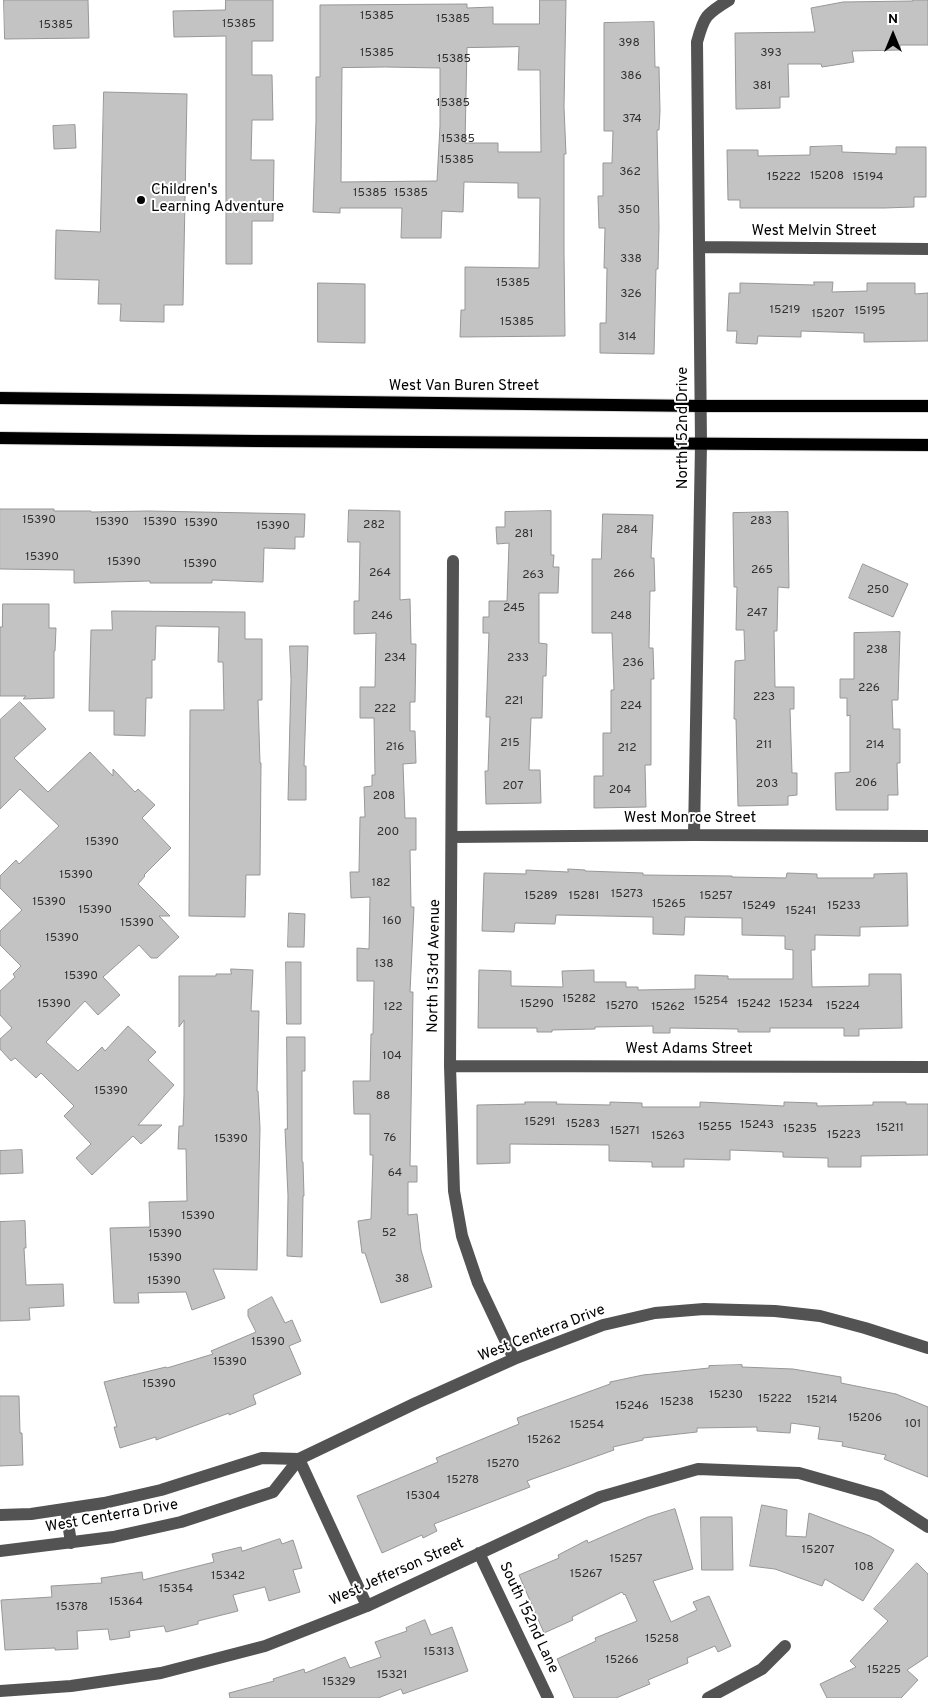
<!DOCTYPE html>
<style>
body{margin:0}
#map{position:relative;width:928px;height:1698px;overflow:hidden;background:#fff;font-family:Overpass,sans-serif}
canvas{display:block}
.north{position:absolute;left:868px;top:10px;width:50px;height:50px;-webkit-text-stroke:4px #fff;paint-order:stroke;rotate:0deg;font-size:14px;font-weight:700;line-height:20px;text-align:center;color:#000}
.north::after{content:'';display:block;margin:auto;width:18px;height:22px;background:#000;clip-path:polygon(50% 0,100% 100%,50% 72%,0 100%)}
</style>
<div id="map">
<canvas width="928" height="1698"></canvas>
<div class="north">N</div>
</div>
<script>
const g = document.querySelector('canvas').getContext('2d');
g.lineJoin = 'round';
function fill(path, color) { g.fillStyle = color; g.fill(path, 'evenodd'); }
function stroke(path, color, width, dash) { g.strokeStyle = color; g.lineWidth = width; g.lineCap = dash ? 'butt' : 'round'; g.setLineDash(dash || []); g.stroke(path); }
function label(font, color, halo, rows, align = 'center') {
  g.font = font + ' Overpass,sans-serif'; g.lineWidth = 4; g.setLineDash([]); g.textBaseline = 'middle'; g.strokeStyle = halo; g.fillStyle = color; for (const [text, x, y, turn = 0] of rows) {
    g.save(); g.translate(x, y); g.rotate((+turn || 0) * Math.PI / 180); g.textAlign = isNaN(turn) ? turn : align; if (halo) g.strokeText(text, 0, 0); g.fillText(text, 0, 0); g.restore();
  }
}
const building = new Path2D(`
 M4 0H88L89 38 5 39Z
 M226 0H273V41H252V75H272L273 120H252L251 160H274L273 221H252V264H226V36L174 37 173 11 225 10Z
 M540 0H566L564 107 566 154H564V252L565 336 460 337 461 310H465V267L539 268 540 198H518V183L464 182 463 212 442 211 441 238H401L402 208H340V213L313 212 316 121V77H320V5L467 4V8L493 7V24H539ZM519 47 518 70H540L541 152H498V143H465L467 48ZM385 67 440 68V126L437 181 341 182 342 68Z
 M913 0H928V45H900V50L852 51 854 62 822 67 821 64H788L789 97H780V108L736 109 735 33 815 32 811 8 843 2 913 1Z
 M654 22 655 67H659L660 111 659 130H657L659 227 658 269H656L654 354 600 353V323H606L607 268H604L605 228H599L598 196H603V163H612L613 131H604V23Z
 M104 92 187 94 183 305H164V322L120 321 121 304H98L99 280 55 279 56 230 100 232Z
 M75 125 76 148 54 149 53 126Z
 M842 146V152L896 154V147H926V197H914V207L884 208H740V200H728L727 150H758V156L810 155V147Z
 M814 282H833L832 292 867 291V283H915V294L928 293V341L864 342V333L801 331V337L758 336 757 344 736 343 737 331H727L729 293H740V283L814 285Z
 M318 283 365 284V343L318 342Z
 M0 509H54V511H91V512L148 511 305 514 304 537H295V549L264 548 263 582 212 580V583H150V581L74 583V570L0 569Z
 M349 510 400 511V600L410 599 411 644H416L415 702H410V731H415L416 763 403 764 405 818H416V850H410L411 907H414L410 992H413L410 1166H417V1182H408V1215L417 1214 421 1250 432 1287 381 1303 365 1253H362L358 1221 371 1219 373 1155H370V1114H354L353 1081H370L371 1034H373L374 981H357V948L369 949 370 897 351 898 350 872H359L360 817H365L364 787 372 786V775H375L374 718H360V687H375L376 633 354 634V601H359L360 542H348Z
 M551 511V555H554L553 567H559L558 593H539V643L547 644 546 676H543L542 718H531L529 770H540L541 803 486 804 485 771H488L490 717H486L489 633H483V617H489V601H507L509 543 497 544 496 527H505V512Z
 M788 512 789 588 778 587 777 631H774L775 687H794V709H790L792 773H797V795L788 796V805L738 806 736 719H734L735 661 745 660 744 630H736L737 587H734L733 513Z
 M603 514 653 515 651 558H654L655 591H650L649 648H653L654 679H651V765H645L646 807 594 808V776H603V733H611V690H614L612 633H592V559H601Z
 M863 564 908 584 893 617 849 598Z
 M3 604H49V628H56L55 651H54V698L23 699 26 696H0V627H2Z
 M112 611 245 612V639H262V700H258L260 763H261L260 875H246L245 917 189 916 190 710H224L223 662H218L219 627 156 626 155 660H152V698H146L145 736 114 735V711H89L91 630H112Z
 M900 632 898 700H892L893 729H900V763H897L898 795H888V810H836L835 773 850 772V715L847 716V698H840V679H854V633Z
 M290 646H308L304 766H306V800H288L291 680Z
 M20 702 46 729 14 758 48 792 90 752 113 776V769L135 792 138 789 155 805 142 818 171 848 144 875 145 876 138 884 170 916H159L179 937 157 958H151L139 945 103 977 120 995 98 1015 85 1001 46 1042 78 1071 102 1047 105 1051 128 1026 156 1052 148 1060 174 1085 138 1125H162L141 1144 133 1136 92 1175 76 1158 91 1144 64 1116 74 1106 41 1073 36 1078 15 1058 11 1061 0 1049V1039L12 1028 0 1015V991L15 977 13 974 21 966 0 945V931L22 910 0 888V876L16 860 19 864 59 826 20 789 0 809V720Z
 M568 869 585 870V871L643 873V875L732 876V877L786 878 787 873 817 874V878H874V874L907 873 908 926 860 927V936L815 935V950H811L812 987 869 986V974H901L902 1028 859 1029V1036H844V1028H770V1032H738V1029L670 1028V1033H653V1026L595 1027V1029L552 1030V1032H537V1028H478L479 970 511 971V986L563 987 562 971 594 970V982H626V987H638V990L695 989V975L728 976V979H793V950L785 949V936L742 935V918L685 917 684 935 653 934V917L556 915 555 924 515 923 514 932 482 931 484 873 526 874V870L568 872Z
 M289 913 305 914 304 947H288Z
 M286 962H301V1024H287Z
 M231 969 253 970 251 1011H259L257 1091H258L260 1128 257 1270 213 1269 225 1298 192 1310 186 1292 138 1293 139 1303H114L110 1228 150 1227 149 1202 187 1201 186 1149H178L179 1126H183L184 1095V1020L179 1027V976H216V974H231Z
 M287 1037H305V1071H302V1162H303L304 1196H303L302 1257 287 1256 288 1196 285 1129H287Z
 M525 1102H557L556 1104 610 1105V1102L642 1103V1107H700V1102L784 1106V1102L817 1103V1106L873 1105V1102H906V1104H928V1155L861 1156V1167H828V1158L783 1157V1152L730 1150V1160L684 1159V1167H652V1162L609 1161V1145L510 1144V1163L477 1164V1105L525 1104Z
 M22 1150 23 1173 0 1174V1151Z
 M25 1221 26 1248H24L26 1285 63 1284 64 1306 29 1308 30 1320 0 1321V1222Z
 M272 1297 285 1323 292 1320 301 1341 289 1346 301 1374 253 1395 256 1404 229 1415V1413L156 1440V1437L120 1448 114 1427H117L104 1382 166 1367 167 1368 213 1354 211 1351 256 1332 248 1316V1310Z
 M742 1365V1367L793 1369 841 1377V1383L896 1394 928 1407V1477L884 1459 886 1455 842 1446 843 1442 818 1439 820 1427 791 1423 790 1433 757 1431V1427L697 1428V1432L643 1438V1440L613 1447 614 1450 527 1481 530 1487 434 1524 437 1531 423 1538 422 1535 382 1553 357 1496 438 1462 436 1458 519 1424 517 1418 610 1384V1382L643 1375 709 1368V1366Z
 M0 1396H19L20 1433H22L23 1465 0 1466Z
 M762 1505 787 1510 786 1536 806 1537 809 1513 870 1536 894 1550 863 1601 825 1579 822 1586 775 1569 750 1566Z
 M675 1509 693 1569 653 1581 671 1622 697 1610 693 1602 709 1596 731 1646 718 1652 715 1646 687 1658 688 1663 648 1680 650 1684 616 1698H574L557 1659 596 1641 595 1638 637 1621 625 1594 624 1595 622 1592 572 1617 573 1620 544 1633 519 1575 559 1558 558 1555 587 1540 588 1543 648 1517Z
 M701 1517H732L733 1570H702Z
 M280 1539 282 1544 293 1540 302 1568 293 1570 300 1592 269 1601 265 1587 233 1595 238 1611 198 1621V1624L166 1632 164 1626 129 1631 130 1637 110 1640 108 1629 77 1631 78 1649 55 1650V1648L5 1650 1 1600 52 1597 51 1586 102 1583 101 1578 142 1572 143 1580 214 1562 212 1554 241 1547 242 1551Z
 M917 1563 928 1574V1656L907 1670 918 1680 901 1698H827L820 1684 856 1667 850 1661 888 1621 874 1609Z
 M425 1620 431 1635 452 1627 468 1671 403 1694 401 1689 378 1698H230L229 1693 274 1681 273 1679 304 1669 305 1673 345 1657 350 1668 381 1657 375 1642 407 1631 406 1628Z`);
fill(building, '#c3c3c3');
stroke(building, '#979797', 1);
const major = new Path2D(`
 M0 398 701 406H928
 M0 438 255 441 928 445`);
stroke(major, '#dbdbdb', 14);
stroke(new Path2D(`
 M699 247 928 249
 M453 561 450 1066 454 1191 462 1236 478 1283 514 1359
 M694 835 701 444 697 42C704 16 706 14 729 0
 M452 837 694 835 928 836
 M450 1066 928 1067
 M299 1459 367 1606
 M66 1509 71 1543
 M0 1515 31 1514 104 1503 161 1490 262 1458 299 1459 416 1403 514 1359 603 1325 655 1313 704 1309 775 1311 820 1316 865 1328 928 1348
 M0 1551 113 1537 181 1522 273 1492 299 1459
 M479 1553 548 1698
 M0 1691 71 1686 161 1673 265 1646 367 1606 600 1497 698 1469 799 1473 880 1496 928 1527
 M708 1698 762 1669 785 1646`), '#535353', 12);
stroke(major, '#000', 12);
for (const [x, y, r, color] of [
 [141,200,5,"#000"]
]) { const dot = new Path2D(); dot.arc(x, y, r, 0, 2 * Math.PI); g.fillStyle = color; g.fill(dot); stroke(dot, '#fff', 2); }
label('12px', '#313131', null, [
 ["15385",377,17],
 ["15385",453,20],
 ["15385",239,25],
 ["15385",56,26],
 ["398",629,44],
 ["15385",377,54],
 ["393",771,54],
 ["15385",454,60],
 ["386",631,77],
 ["381",762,87],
 ["15385",453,104],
 ["374",632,120],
 ["15385",458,140],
 ["15385",457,161],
 ["362",630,173],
 ["15208",827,177],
 ["15222",784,178],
 ["15194",868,178],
 ["15385",370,194],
 ["15385",411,194],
 ["350",629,211],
 ["338",631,260],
 ["15385",513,284],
 ["326",631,295],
 ["15219",785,311],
 ["15195",870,312],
 ["15207",828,315],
 ["15385",517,323],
 ["314",627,338],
 ["15390",39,521],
 ["283",761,522],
 ["15390",112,523],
 ["15390",160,523],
 ["15390",201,524],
 ["282",374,526],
 ["15390",273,527],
 ["284",627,531],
 ["281",524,535],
 ["15390",42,558],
 ["15390",124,563],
 ["15390",200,565],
 ["265",762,571],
 ["264",380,574],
 ["266",624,575],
 ["263",533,576],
 ["250",878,591],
 ["245",514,609],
 ["247",757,614],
 ["246",382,617],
 ["248",621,617],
 ["238",877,651],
 ["234",395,659],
 ["233",518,659],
 ["236",633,664],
 ["226",869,689],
 ["223",764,698],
 ["221",514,702],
 ["224",631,707],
 ["222",385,710],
 ["215",510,744],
 ["211",764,746],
 ["214",875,746],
 ["216",395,748],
 ["212",627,749],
 ["206",866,784],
 ["203",767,785],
 ["207",513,787],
 ["204",620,791],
 ["208",384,797],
 ["200",388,833],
 ["15390",102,843],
 ["15390",76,876],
 ["182",381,884],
 ["15273",627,895],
 ["15289",541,897],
 ["15281",584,897],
 ["15257",716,897],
 ["15390",49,903],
 ["15265",669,905],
 ["15249",759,907],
 ["15233",844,907],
 ["15390",95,911],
 ["15241",801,912],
 ["160",392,922],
 ["15390",137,924],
 ["15390",62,939],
 ["138",384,965],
 ["15390",81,977],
 ["15282",579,1000],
 ["15254",711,1002],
 ["15390",54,1005],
 ["15290",537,1005],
 ["15242",754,1005],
 ["15234",796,1005],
 ["15270",622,1007],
 ["15224",843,1007],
 ["122",393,1008],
 ["15262",668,1008],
 ["104",392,1057],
 ["15390",111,1092],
 ["88",383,1097],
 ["15291",540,1123],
 ["15283",583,1125],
 ["15243",757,1126],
 ["15255",715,1128],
 ["15211",890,1129],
 ["15235",800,1130],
 ["15271",625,1132],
 ["15223",844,1136],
 ["15263",668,1137],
 ["76",390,1139],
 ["15390",231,1140],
 ["64",395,1174],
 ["15390",198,1217],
 ["52",389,1234],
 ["15390",165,1235],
 ["15390",165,1259],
 ["38",402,1280],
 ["15390",164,1282],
 ["15390",268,1343],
 ["15390",230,1363],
 ["15390",159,1385],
 ["15230",726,1396],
 ["15222",775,1400],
 ["15214",822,1401],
 ["15238",677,1403],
 ["15246",632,1407],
 ["15206",865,1419],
 ["101",913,1425],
 ["15254",587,1426],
 ["15262",544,1441],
 ["15270",503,1465],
 ["15278",463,1481],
 ["15304",423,1497],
 ["15207",818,1551],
 ["15257",626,1560],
 ["108",864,1568],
 ["15267",586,1575],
 ["15342",228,1577],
 ["15354",176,1590],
 ["15364",126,1603],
 ["15378",72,1608],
 ["15258",662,1640],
 ["15313",439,1653],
 ["15266",622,1661],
 ["15225",884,1671],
 ["15321",392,1676],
 ["15329",339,1683]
]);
label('15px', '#000', '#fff', [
 ["Children's",151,191],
 ["Learning Adventure",151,208]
], 'left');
label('15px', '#000', '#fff', [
 ["West Melvin Street",814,232],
 ["West Van Buren Street",464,387],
 ["North 152nd Drive",684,428,-90],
 ["West Monroe Street",690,819],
 ["North 153rd Avenue",435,966,-89],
 ["West Adams Street",689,1050],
 ["West Centerra Drive",542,1334,-21],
 ["West Centerra Drive",112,1517,-10],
 ["West Jefferson Street",397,1573,-24],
 ["South 152nd Lane",528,1618,65]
]);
</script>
